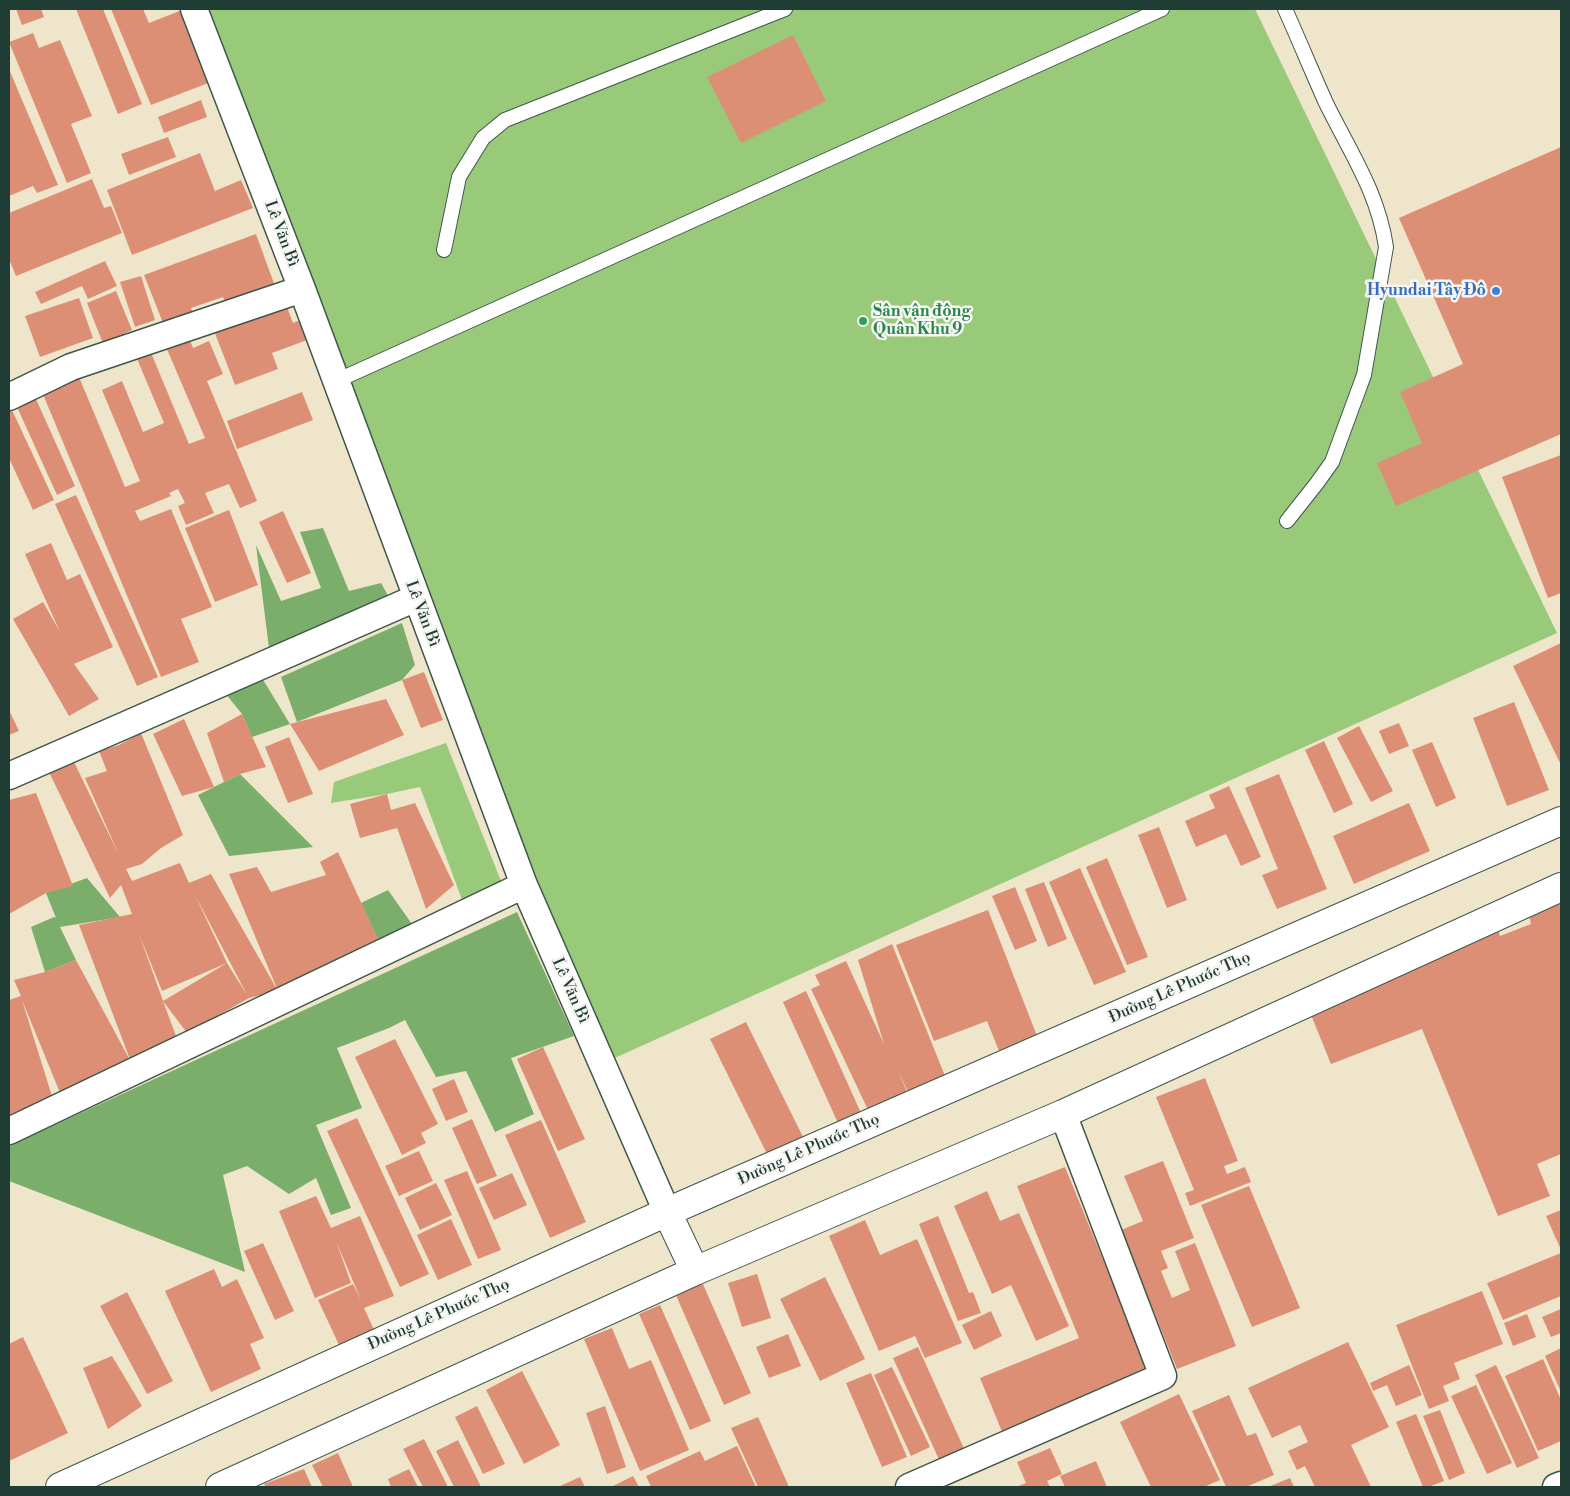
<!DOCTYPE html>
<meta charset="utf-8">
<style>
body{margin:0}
#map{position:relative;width:1570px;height:1496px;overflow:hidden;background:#eee5ca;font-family:"Libre Bodoni",serif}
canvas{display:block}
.frame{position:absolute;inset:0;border:10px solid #1f3d34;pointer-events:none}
</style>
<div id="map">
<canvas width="1570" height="1496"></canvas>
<div class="frame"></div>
</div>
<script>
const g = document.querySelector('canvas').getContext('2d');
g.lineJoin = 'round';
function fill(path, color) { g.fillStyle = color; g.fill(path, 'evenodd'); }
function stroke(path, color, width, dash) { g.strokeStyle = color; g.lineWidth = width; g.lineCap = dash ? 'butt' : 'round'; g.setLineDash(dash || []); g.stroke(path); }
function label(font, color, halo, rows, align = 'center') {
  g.font = font + ' "Libre Bodoni",serif'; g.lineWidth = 5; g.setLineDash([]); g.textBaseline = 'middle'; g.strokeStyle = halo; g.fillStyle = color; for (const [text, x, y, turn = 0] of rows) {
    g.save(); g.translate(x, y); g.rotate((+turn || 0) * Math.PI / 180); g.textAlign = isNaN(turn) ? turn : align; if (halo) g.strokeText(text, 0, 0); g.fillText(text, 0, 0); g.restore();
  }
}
fill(new Path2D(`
 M197 9H1255L1557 633 608 1061Z
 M446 743 503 886 464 905 420 787 387 794 331 803 334 782Z`), '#98ca7a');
fill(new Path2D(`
 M323 528 349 591 381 583 390 599 270 656 256 545 281 601 321 588 300 532Z
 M402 623 415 665 402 680 297 722 281 677Z
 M262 678 290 724 252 737 242 714 225 693Z
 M240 774 313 847 229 856 198 795Z
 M87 878 120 917 60 927 76 960 45 972 31 927 54 917 56 918 46 893Z
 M388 890 414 927 381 946 361 903Z
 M517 912 574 1036 511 1058 534 1114 495 1132 466 1071 436 1077 405 1020 389 1028 337 1048 362 1108 316 1125 351 1208 331 1215 316 1178 289 1194 247 1166 223 1175 245 1272 9 1181V1146Z`), '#7aae6a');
fill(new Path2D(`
 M16 9H41L44 17 22 25Z
 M76 9H103L142 104 118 114Z
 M111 9H143L149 23 182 10 211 82 151 105Z
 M33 33 39 48 60 40 92 116 71 124 91 173 67 183 9 42Z
 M793 35 826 101 741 143 707 77Z
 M9 69 58 185 37 193 33 186 9 196Z
 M201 100 207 117 164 133 158 117Z
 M168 137 176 157 129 175 121 154Z
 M1561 147V434L1396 506 1377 463 1422 443 1400 392 1463 364 1399 218Z
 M200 153 215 191 241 180 253 208 132 255 107 190Z
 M92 179 104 208 111 206 122 233 16 276 9 259V213Z
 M256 234 276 289 227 307 223 297 191 308 195 318 165 328 144 275Z
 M105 261 117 286 88 299 82 286 41 304 35 292Z
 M141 276 155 320 135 327 120 282Z
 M116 291 132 330 123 334 127 343 106 351 87 303Z
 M283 296 293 323 300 320 307 340 272 353 278 369 235 385 211 323Z
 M79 298 93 338 40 357 25 316Z
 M189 338 193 348 209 341 223 374 207 381 257 501 240 508 229 484 205 493 214 513 186 525 178 506 185 503 178 489 169 493 171 496 135 511 140 521 171 509 212 607 181 619 199 662 161 677 42 392 79 377 125 487 140 481 102 390 122 381 143 432 164 423 135 354 149 348 189 444 205 438 166 347Z
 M302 392 313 420 237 449 227 421Z
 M36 399 75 486 57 495 17 407Z
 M12 410 54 500 33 510 9 458V412Z
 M1561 455V593L1548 598 1502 477Z
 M76 495 158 677 137 686 55 504Z
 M229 510 258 585 215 602 185 528Z
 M283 511 311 573 287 583 259 522Z
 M51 543 67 580 80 574 113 647 74 664 99 699 69 716 13 619 43 602 60 632 25 554Z
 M1561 643V765L1513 666Z
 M424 672 443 720 421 728 402 680Z
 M386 699 404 735 319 771 290 724Z
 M1514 702 1549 790 1507 806 1473 718Z
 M9 710 19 731 9 735Z
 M242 714 266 767 240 774 224 782 207 733Z
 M184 719 214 787 182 796 153 734Z
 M1399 723 1409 746 1389 754 1379 731Z
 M1359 726 1393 791 1371 802 1337 738Z
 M141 733 183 835 161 848 142 864 126 869 132 881 180 863 189 883 211 874 278 991 249 998 187 1033 163 1001 227 963 162 991 139 934 162 998 176 1036 131 1062 65 1105 22 1000 56 1109 20 1110 9 1115V1000L21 996 14 980 45 972 76 960 131 1062 79 925 132 914 121 885 110 898 49 772 74 762 119 855 85 778 107 771 99 751 119 745ZM195 895 247 995 227 963Z
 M289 737 313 794 288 803 265 747Z
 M1324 741 1353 804 1334 813 1305 750Z
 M1432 742 1456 798 1436 807 1412 750Z
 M1279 774 1327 889 1277 909 1262 875 1278 869 1245 788Z
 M1229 786 1261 857 1241 866 1226 834 1196 847 1185 821 1215 808 1209 795Z
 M36 793 73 886 46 893 9 914V800Z
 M387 794 391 810 415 803 454 885 426 909 395 822 397 828 360 838 350 804Z
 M1409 803 1430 851 1354 884 1333 836Z
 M1159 827 1187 900 1167 908 1138 835Z
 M338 852 381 946 278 991 229 874 257 867 271 892 326 875 320 862Z
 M1107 858 1148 957 1127 965 1086 867Z
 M1080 868 1126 972 1094 985 1049 882Z
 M1044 882 1067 939 1048 947 1025 889Z
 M1015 887 1037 941 1015 950 992 896Z
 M1561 895V1154L1537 1164 1550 1196 1498 1216 1422 1029 1331 1064 1309 1010 1497 925 1500 936 1531 924 1528 911Z
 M988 910 1037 1036 999 1051 987 1021 934 1041 896 945Z
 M892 944 945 1076 908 1092 897 1069 908 1094 869 1112 811 989 820 985 815 975 846 961 884 1044 858 960Z
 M806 991 861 1113 838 1123 783 1002Z
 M746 1022 806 1143 770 1160 710 1039Z
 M395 1039 438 1124 421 1133 426 1143 402 1155 355 1057Z
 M543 1047 585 1139 558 1151 517 1059Z
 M1205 1078 1238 1161 1224 1166 1227 1174 1245 1167 1251 1182 1190 1206 1185 1193 1194 1190 1156 1097Z
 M454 1079 468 1112 446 1121 432 1089Z
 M357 1118 429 1274 400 1287 327 1131Z
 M472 1119 497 1176 477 1184 452 1128Z
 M541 1120 586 1222 550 1238 505 1135Z
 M419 1151 433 1181 399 1196 385 1166Z
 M1163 1161 1194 1238 1161 1251 1168 1268 1161 1271 1172 1298 1190 1290 1175 1251 1195 1243 1236 1346 1177 1369 1121 1230 1143 1221 1124 1176Z
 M1065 1167 1152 1379 1005 1439 980 1378 1079 1338 1017 1186Z
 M467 1171 501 1250 478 1259 444 1180Z
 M512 1173 527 1205 494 1220 479 1188Z
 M436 1183 452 1215 420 1230 405 1198Z
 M1249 1186 1300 1308 1252 1327 1201 1205Z
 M987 1191 1000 1221 1019 1213 1069 1326 1036 1341 1011 1285 992 1294 954 1206Z
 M316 1196 331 1228 360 1216 394 1296 364 1308 376 1334 341 1349 318 1300 353 1284 361 1300 336 1241 351 1283 315 1298 279 1211Z
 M1561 1210V1250L1546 1216Z
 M938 1216 969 1293 973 1292 981 1313 958 1321 919 1224Z
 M451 1219 472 1265 438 1280 417 1235Z
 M865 1220 880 1255 917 1239 962 1343 925 1358 915 1336 879 1351 829 1236Z
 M263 1243 294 1311 275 1320 244 1251Z
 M1561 1253V1296L1503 1320 1487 1283Z
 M214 1269 222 1287 237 1279 264 1338 250 1344 261 1369 211 1392 165 1291Z
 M757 1274 771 1318 742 1327 728 1283Z
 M825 1277 865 1359 820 1381 780 1299Z
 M702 1282 751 1393 724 1405 675 1293Z
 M1482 1291 1503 1344 1454 1363 1460 1379 1443 1386 1449 1401 1429 1409 1396 1325Z
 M127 1292 173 1381 147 1394 100 1306Z
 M660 1305 711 1421 690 1430 639 1314Z
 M1561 1309V1333L1551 1337 1542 1317Z
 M991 1311 1002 1336 974 1350 962 1325Z
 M1527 1314 1536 1337 1513 1346 1504 1323Z
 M612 1328 629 1369 651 1360 689 1450 640 1471 584 1339Z
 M788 1334 801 1366 769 1378 756 1347Z
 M23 1337 68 1433 9 1461V1344Z
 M1348 1342 1389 1427 1351 1445 1371 1487H1315L1305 1466 1297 1470 1288 1451 1308 1442 1300 1425 1272 1438 1248 1388Z
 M918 1347 966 1453 941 1464 893 1358Z
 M1561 1348V1392L1545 1356Z
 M112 1356 142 1406 108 1429 83 1368Z
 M1543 1359 1561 1400V1441L1538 1451 1505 1376Z
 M1409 1365 1422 1395 1396 1406 1387 1385 1373 1391 1370 1383Z
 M1496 1365 1539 1458 1517 1468 1475 1375Z
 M892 1367 930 1447 911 1456 874 1375Z
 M522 1371 560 1445 524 1464 486 1390Z
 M871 1373 907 1457 882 1467 846 1383Z
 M1476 1385 1512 1463 1487 1474 1451 1396Z
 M1179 1394 1220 1480 1204 1487H1151L1120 1422Z
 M1229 1395 1247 1436 1256 1433 1274 1475 1246 1487H1226L1192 1411Z
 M477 1406 505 1464 483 1474 455 1417Z
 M605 1406 626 1467 607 1474 586 1413Z
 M1440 1410 1465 1473 1449 1480 1423 1416Z
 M1416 1414 1444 1481 1428 1487H1423L1396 1422Z
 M758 1417 789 1487H758L731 1428Z
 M424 1439 448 1487H423L403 1449Z
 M458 1440 481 1487H454L436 1451Z
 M737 1446 756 1487H651L646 1476 700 1451 705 1461Z
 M1050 1448 1062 1474 1047 1481 1050 1487H1016L1026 1483 1017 1462Z
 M338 1453 353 1487H323L312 1465Z
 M1096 1461 1107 1487H1065L1060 1476Z
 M304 1469 312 1487H266L264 1484Z
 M409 1469 418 1487H391L388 1479Z
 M633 1476 639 1487H613V1486Z
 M580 1477 585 1487H558Z
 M1290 1478 1294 1487H1268Z`), '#dd8f76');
const lane = new Path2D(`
 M1285 9C1299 40 1312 72 1326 103 1350 152 1378 192 1386 247L1364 375 1332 462 1317 483 1287 521
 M444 250 459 177 483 138 505 120 785 9
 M336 381 1162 9`);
const street = new Path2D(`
 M194 9 302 289 524 885 667 1212
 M9 397 71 367 302 289
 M9 776 416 598
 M9 1131 524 885
 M909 1487 1163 1376 1063 1114
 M1556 1487 1561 1485`);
const secondary = new Path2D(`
 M667 1212 695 1271
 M60 1487 667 1212 1561 821
 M220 1487 695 1271 1063 1114 1561 887`);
stroke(lane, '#3e564a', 16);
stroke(street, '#3e564a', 29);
stroke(secondary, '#3e564a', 30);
stroke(lane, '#fff', 14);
stroke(street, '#fff', 26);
stroke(secondary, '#fff', 28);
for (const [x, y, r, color] of [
 [1496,291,5,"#3f7fe0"],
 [863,321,5,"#2e9e5b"]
]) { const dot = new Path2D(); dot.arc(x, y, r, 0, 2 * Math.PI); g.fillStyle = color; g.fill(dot); stroke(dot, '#f6f6f2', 2); }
label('16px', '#1f3d34', '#f6f6f2', [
 ["Lê Văn Bì",281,234,69],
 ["Lê Văn Bì",422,614,69],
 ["Đường Lê Phước Thọ",1180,988,-24],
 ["Lê Văn Bì",570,991,66],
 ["Đường Lê Phước Thọ",809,1150,-24],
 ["Đường Lê Phước Thọ",439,1315,-24]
]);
label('bold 16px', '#366cbe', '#f6f6f2', [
 ["Hyundai Tây Đô",1486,291]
], 'right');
label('bold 16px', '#27864d', '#f6f6f2', [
 ["Sân vận động",873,312],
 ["Quân Khu 9",873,330]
], 'left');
</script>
